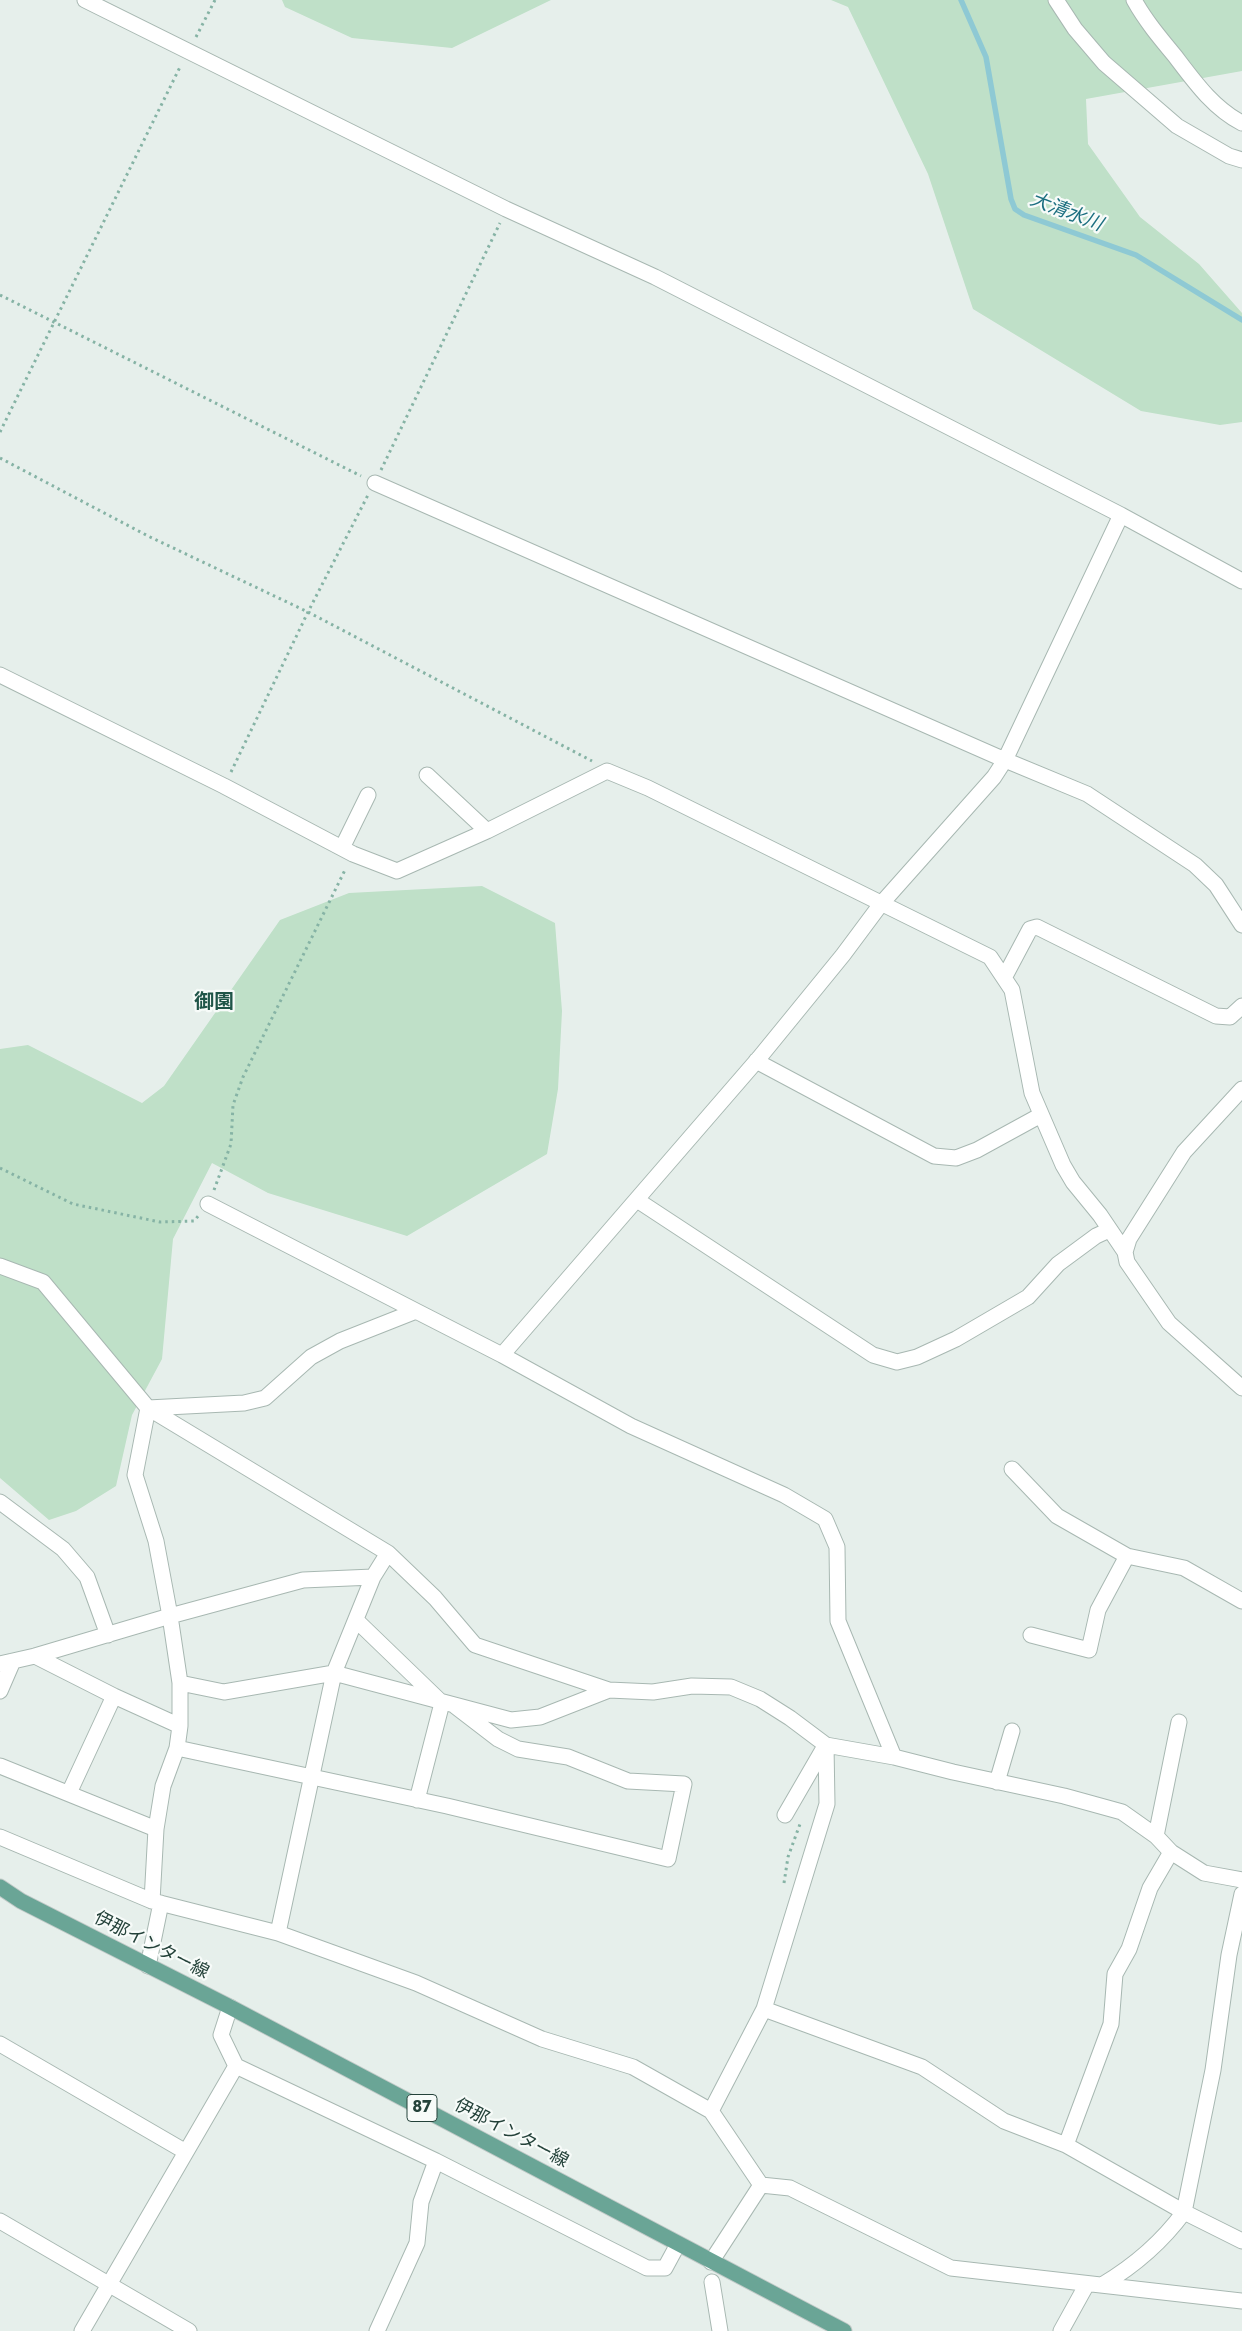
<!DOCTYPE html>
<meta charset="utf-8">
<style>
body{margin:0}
canvas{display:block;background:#e6efeb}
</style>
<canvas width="1242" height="2331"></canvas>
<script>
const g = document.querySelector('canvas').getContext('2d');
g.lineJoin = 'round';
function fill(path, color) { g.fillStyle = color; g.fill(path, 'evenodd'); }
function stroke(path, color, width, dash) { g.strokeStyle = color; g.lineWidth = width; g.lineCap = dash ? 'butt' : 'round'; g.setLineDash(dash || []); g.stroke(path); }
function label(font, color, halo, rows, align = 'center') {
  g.font = font + ' Jost,"Noto Sans JP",sans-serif'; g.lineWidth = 4.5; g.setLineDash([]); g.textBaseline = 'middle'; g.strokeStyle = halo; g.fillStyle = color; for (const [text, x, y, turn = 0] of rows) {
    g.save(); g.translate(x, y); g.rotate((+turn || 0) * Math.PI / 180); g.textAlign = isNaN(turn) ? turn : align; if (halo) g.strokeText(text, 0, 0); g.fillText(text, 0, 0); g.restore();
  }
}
fill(new Path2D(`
 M282 0H551L452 48 352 38 285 7Z
 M831 0H1242V71L1086 99 1088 144 1140 217 1199 264 1242 313V422L1220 425 1141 411 973 309 928 174 848 7Z
 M482 886 555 923 562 1011 558 1089 547 1154 407 1236 268 1193 212 1163 173 1239 162 1359 132 1415 116 1486 76 1511 49 1520 0 1478V1049L28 1045 142 1103 164 1086 280 920 349 893Z`), '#bfe0c8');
stroke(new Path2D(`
 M961 0 986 57 1011 199 1015 209 1024 215 1136 255 1242 320`), '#8ec9d4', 5.5);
const minor = new Path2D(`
 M85 0 506 209 655 277 1121 515 1242 581
 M1056 0 1075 29 1104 63 1177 126 1229 156 1242 160
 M1134 0C1145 20 1160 38 1175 56 1194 81 1213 108 1242 123
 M375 483 1005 760 1087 794 1195 865 1216 885 1242 925
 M0 675 224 786 353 854 397 871 487 831 607 771 648 788 990 957 1012 990 1032 1093 1063 1165 1073 1182 1100 1215 1125 1252 1127 1262 1169 1323 1242 1388
 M427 775 487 831
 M342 848 368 795
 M1004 978 1030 929 1037 927 1216 1016 1230 1017 1242 1006
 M756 1061 934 1156 956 1158 977 1150 1041 1115
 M637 1200 873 1355 897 1362 917 1357 956 1339 1028 1297 1058 1264 1096 1236 1109 1230
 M208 1204 416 1311
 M1125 1252 1129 1239 1184 1152 1242 1089
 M0 1266 43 1282 148 1408 388 1553 435 1598 475 1645 609 1690 653 1692 692 1686 731 1687 760 1699 790 1718 826 1745 894 1757 953 1772 1064 1796 1122 1812 1156 1836 1171 1852 1204 1873 1242 1880
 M502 1355 759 1058 843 955 881 904 994 777 1005 760 1121 515
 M148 1408 244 1403 265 1398 311 1357 340 1341 416 1311 502 1355 631 1426 784 1495 825 1519 837 1547 838 1621 894 1757
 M148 1408 135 1475 156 1541 170 1616 180 1683V1726L177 1748 163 1786 156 1829 152 1901
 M1012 1469 1057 1516 1127 1556 1184 1568 1242 1601
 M0 1502 63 1549 87 1577 108 1635
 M373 1577 388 1553
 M357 1621 441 1702
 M1031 1635 1089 1650 1098 1610 1127 1556
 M35 1656 114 1696 180 1726
 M0 1664 35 1656 170 1616 303 1580 373 1577 334 1673 511 1720 540 1717 609 1690
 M0 1691 13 1661
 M826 1745 827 1804 764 2009 711 2111 761 2185 790 2188 951 2268 1242 2301
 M177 1748 447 1806 668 1859 684 1784 628 1781 568 1757 518 1749 498 1739 455 1706
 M0 1766 156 1829
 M997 1782 1012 1731
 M69 1793 114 1696
 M417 1800 442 1703
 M785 1815 825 1746
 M1156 1836 1179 1722
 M0 1837 152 1901 278 1933 334 1673 224 1692 180 1683
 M278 1933 416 1983 542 2039 633 2067 711 2111
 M148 1966 161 1903
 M764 2009 922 2067 1004 2121 1066 2145 1184 2212 1242 2241
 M0 2044 186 2152
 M236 2066 436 2161 647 2268H665L678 2244
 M1066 2145 1111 2024 1115 1974 1129 1949 1150 1888 1171 1852
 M0 2221 189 2331
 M711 2262 761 2185
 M712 2282 720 2331
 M1102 2285C1134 2266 1162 2242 1184 2212L1213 2070 1229 1955 1242 1894
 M82 2331 236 2066 221 2035 230 2007
 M377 2331 417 2243 421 2202 436 2161
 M1061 2331 1087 2284`);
const major = new Path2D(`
 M0 1887 21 1901 230 2007 844 2331`);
stroke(minor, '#a8b8b2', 17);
stroke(major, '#c2cac8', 17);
stroke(new Path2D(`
 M196 37 215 0
 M0 295 361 476
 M0 432 181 65
 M0 458 148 536 308 612 592 761
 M381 470 500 223
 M231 772 308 612 368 495
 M0 1168 73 1204 160 1222 194 1221 199 1215
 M214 1190 231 1144 233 1105 243 1077 346 868
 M784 1883 788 1857 800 1824`), '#86b3a5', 3, [2.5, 4]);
stroke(minor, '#fff', 15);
stroke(major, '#6aa596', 15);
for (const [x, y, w] of [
 [422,2108,30]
]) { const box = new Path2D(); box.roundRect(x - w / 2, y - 13.5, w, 27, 4); g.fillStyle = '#f7fbf9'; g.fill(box); stroke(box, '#24423a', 1); }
label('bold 16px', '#24423a', null, [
 ["87",422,2108]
]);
label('18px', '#24423a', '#f7fbf9', [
 ["伊那インター線",151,1946,27],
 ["伊那インター線",511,2134,28]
]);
label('italic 19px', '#1c6f80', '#f7fbf9', [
 ["大清水川",1066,213,21]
]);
label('bold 20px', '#1f5548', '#f7fbf9', [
 ["御園",214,1003]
]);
</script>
